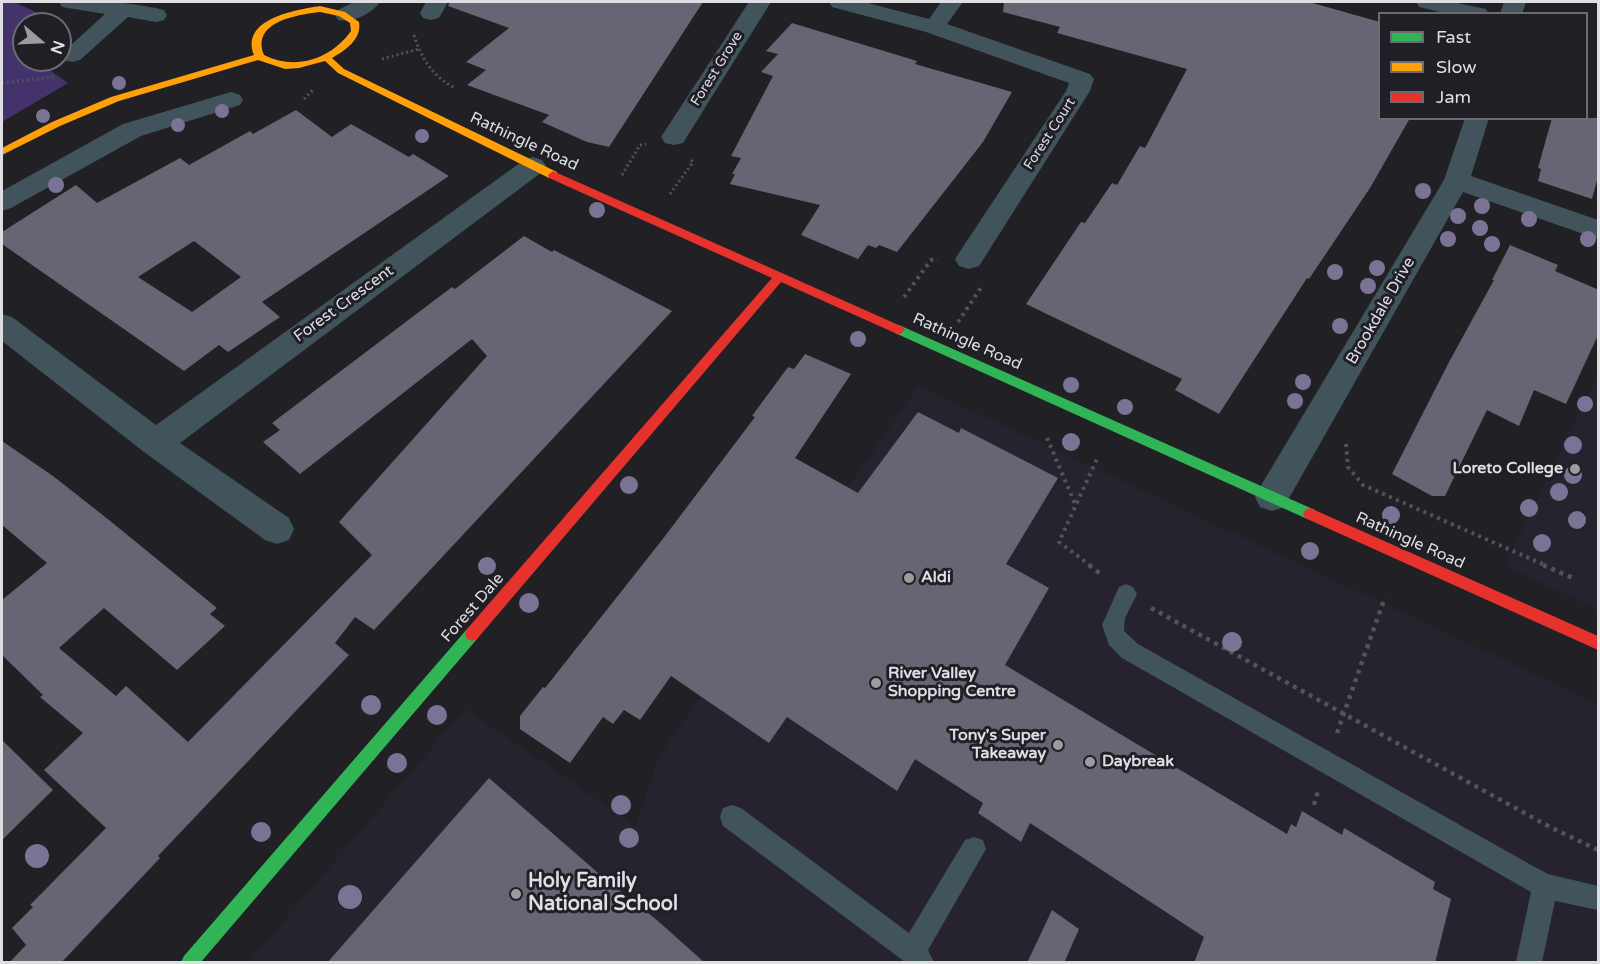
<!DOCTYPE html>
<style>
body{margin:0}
#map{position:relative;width:1600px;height:964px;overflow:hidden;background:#212024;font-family:"Varela Round",sans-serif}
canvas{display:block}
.frame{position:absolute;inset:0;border:3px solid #dfdee3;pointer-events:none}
.legend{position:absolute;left:1378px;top:12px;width:210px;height:108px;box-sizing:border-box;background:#201f25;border:2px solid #6c6b71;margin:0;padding:8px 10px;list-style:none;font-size:18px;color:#dfdee3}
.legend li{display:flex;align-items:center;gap:12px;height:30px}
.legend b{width:30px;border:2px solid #6c6b71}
.north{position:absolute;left:12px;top:12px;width:60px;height:60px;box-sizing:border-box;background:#201f25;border:2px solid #6c6b71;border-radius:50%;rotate:109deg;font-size:16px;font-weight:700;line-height:24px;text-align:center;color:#dfdee3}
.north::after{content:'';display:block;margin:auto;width:21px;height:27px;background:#9c9ca0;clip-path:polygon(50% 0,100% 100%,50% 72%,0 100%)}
</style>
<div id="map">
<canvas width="1600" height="964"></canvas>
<div class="frame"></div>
<ul class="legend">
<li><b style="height:8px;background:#30b455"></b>Fast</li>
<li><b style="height:8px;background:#ff9f0a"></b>Slow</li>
<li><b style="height:8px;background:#e5322d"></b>Jam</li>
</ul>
<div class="north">N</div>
</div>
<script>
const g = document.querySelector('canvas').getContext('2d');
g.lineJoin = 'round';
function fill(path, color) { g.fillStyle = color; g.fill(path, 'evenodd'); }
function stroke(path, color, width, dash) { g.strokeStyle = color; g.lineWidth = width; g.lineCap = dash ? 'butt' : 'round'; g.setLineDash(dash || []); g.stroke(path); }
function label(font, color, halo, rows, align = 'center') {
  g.font = font + ' "Varela Round",sans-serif'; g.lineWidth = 6; g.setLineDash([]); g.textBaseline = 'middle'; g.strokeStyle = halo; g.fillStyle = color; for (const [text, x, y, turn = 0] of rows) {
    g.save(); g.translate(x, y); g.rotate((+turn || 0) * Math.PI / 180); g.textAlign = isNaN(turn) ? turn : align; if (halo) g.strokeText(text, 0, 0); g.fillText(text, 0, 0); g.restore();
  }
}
fill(new Path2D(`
 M1598 374V610L1505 565Z
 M919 386 1598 704V962H249L465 709 636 826 658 758Z`), '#26232e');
fill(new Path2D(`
 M2 2H14L55 21 53 24H24V60H35L68 83 2 122Z`), '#44336a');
fill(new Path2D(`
 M450 2H703L609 147 587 142 542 122 549 115 467 85 486 70 466 62 509 28 448 6Z
 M1004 2H1309L1380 22V118H1410L1370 188 1309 279 1307 278 1219 414 1175 390 1182 379 1026 304 1081 222 1085 223 1112 183 1117 185 1140 146 1145 148 1187 69 1057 33 1060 27 1003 12Z
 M792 23 917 61 915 64 1012 92 983 142 897 252 879 245 876 248 868 245 858 259 801 235 820 205 730 184 735 174H732L741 158 731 156 773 76 761 72 778 54 766 51Z
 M296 110 332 137 351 124 409 157 413 154 449 176 262 302 280 317 228 352 219 345 184 371 2 244V232L76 185 97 203 180 158 189 165 250 131 253 134ZM194 241 241 277 192 312 138 277Z
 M1552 118H1599V173L1592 199 1538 181 1541 169 1538 168Z
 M524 236 552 252 554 250 672 311 374 630 355 617 335 643 349 655 158 856 160 858 61 963H9L26 945 12 928 33 907 30 905 106 828 44 770 83 733 40 697 43 695 2 655V600L47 563 2 525V441L53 476 109 520 217 608 210 614 225 626 177 670 104 608 59 648 116 696 126 686 188 742 372 555 339 522 487 356 472 339 300 474 263 442 280 430 272 423 452 287 455 289Z
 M1510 245 1558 265 1555 271 1599 290V333L1566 404 1534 390 1519 426 1487 410 1445 496H1432L1392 474 1449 362 1494 280H1492Z
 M805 354 851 374 795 458 858 493 918 412 959 433 961 428 1058 478 1006 564 1049 588 1005 665 1287 834 1291 824 1296 827 1302 811 1342 835 1344 828 1435 882 1433 889 1451 899 1435 963H1194L1204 937 1030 823 1021 842 978 813 983 803 915 759 897 791 787 717 769 743 671 676 640 720 624 710 613 724 603 717 570 763 520 729V716L543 687 545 688 662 540 755 417 752 416 788 367 794 369Z
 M2 740 53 790 2 840Z
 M489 778 597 872 658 921 705 963H327Z
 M1052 910 1079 929 1064 963H1027Z`), '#676473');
stroke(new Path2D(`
 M414 35C421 58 433 77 455 88
 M382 59 419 49
 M2 83 54 77
 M304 99 313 90
 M622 175 640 145 646 144
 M670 194 693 162 690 159`), '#4c565c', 3, [2, 3]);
stroke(new Path2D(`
 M904 297 931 260H938
 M958 322 982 286
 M1047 438 1076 506
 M1346 444 1348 467 1363 485 1547 566
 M1091 566 1059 542 1097 459`), '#4c565c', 4, [3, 4.5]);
stroke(new Path2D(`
 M1089 565 1103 576
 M1543 565 1575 579
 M1151 608 1550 827 1598 850
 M1337 733 1385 597
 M1314 805 1318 791`), '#4c565c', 4.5, [4, 5]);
fill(new Path2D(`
 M1126 584 1133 587 1137 594 1125 618 1124 631 1138 644 1533 866 1548 874 1598 886V910L1555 901 1542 962H1516L1531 892 1122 658 1109 645 1102 625 1119 587Z
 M732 805 741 808 909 933 965 840 974 837 983 840 986 849 928 950 934 962H905L723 826 720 817 723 808Z`), '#41535b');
fill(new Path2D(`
 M59 2C93 0 131 2 164 10L167 15 164 20 156 22 128 17 80 60 72 62 64 60 60 55 105 14 62 7Z
 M354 2H380C372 14 352 23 338 20L335 15 338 10Z
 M426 2H448L439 18 431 20 423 18 420 13Z
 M749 2H771L683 143 674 145 665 143 661 137Z
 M829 2H864L929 19 941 2H963L947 24 1090 74 1094 79 1090 91 979 266 969 269 959 266 955 259 1066 91 1069 83 926 32 832 7Z
 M1416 2H1453L1486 9 1489 14H1448L1419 7Z
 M1504 2H1526L1522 14H1500Z
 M231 92 240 95 243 100 240 105 141 136 11 208 2 211V191L123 124Z
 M1465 118H1489L1471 176 1598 220V239L1463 192 1284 507 1272 511 1260 507 1255 497 1260 487 1444 180Z
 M533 157 542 160 546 166 542 172 180 443 289 518 294 529 289 540 277 544 265 540 144 452 2 341V314L12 317 156 425 524 160Z`), '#41535b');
fill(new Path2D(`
 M899 325 1315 510 1317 514 1315 518 1310 520 1305 518 895 333 893 330Z
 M472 627 477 629 479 634 477 639 201 962H181L184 956 467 629Z`), '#30b455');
fill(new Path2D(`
 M320 6 345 12 359 22C362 39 346 50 332 58L344 69 557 172V178H549L338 73 325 61 299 68 285 69 258 60 119 101 60 126 2 155V148L52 122 111 97 254 55C240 19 295 10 320 6ZM320 12 339 16 350 23 351 31C331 59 296 71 264 55 251 22 296 15 320 12Z`), '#ff9f0a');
fill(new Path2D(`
 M553 171 903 327 905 330 899 335 895 333 781 282 477 639 472 641 467 639 465 634 467 629 772 278 549 178 548 175Z
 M1310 508 1598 636V650L1305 518 1303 514 1305 510Z`), '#e5322d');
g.fillStyle = '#7b7395';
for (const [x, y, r] of [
 [119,83,7],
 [222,111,7],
 [43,116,7],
 [178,125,7],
 [422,136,7],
 [56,185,8],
 [1423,191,8],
 [1482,206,8],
 [597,210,8],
 [1458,216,8],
 [1529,219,8],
 [1480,228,8],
 [1448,239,8],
 [1588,239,8],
 [1492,244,8],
 [1377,268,8],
 [1335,272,8],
 [1368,286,8],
 [1340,326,8],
 [858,339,8],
 [1303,382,8],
 [1071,385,8],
 [1295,401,8],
 [1585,404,8],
 [1125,407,8],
 [1071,442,9],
 [1573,445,9],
 [1573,475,9],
 [629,485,9],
 [1559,492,9],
 [1529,508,9],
 [1391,515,9],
 [1577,520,9],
 [1542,543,9],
 [1310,551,9],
 [487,566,9],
 [529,603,10],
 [1232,642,10],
 [371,705,10],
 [437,715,10],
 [397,763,10],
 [621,805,10],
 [261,832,10],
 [629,838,10],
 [37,856,12],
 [350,897,12]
]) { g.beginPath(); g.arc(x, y, r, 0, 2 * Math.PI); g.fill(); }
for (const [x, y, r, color] of [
 [1575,469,6,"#9c9ca0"],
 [909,578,6,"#9c9ca0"],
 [876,683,6,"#9c9ca0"],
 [1058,745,6,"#9c9ca0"],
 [1090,762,6,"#9c9ca0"],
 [516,894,6,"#9c9ca0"]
]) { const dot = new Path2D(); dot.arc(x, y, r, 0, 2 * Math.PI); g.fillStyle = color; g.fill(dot); stroke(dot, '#201f25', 2); }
label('14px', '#dfdee3', '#201f25', [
 ["Forest Grove",717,69,-58],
 ["Forest Court",1050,134,-57]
]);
label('16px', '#dfdee3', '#201f25', [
 ["Rathingle Road",524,142,25],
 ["Forest Crescent",344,304,-36],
 ["Brookdale Drive",1381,311,-60],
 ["Rathingle Road",967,342,24],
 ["Rathingle Road",1410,541,24],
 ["Forest Dale",473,608,-49]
]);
label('bold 16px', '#dfdee3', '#201f25', [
 ["Loreto College",1563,469,"right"],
 ["Aldi",921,578],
 ["River Valley",888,674],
 ["Shopping Centre",888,692],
 ["Tony's Super",1046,736,"right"],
 ["Takeaway",1046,754,"right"],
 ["Daybreak",1102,762]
], 'left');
label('bold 20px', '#dfdee3', '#201f25', [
 ["Holy Family",528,882],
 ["National School",528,905]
], 'left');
</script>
